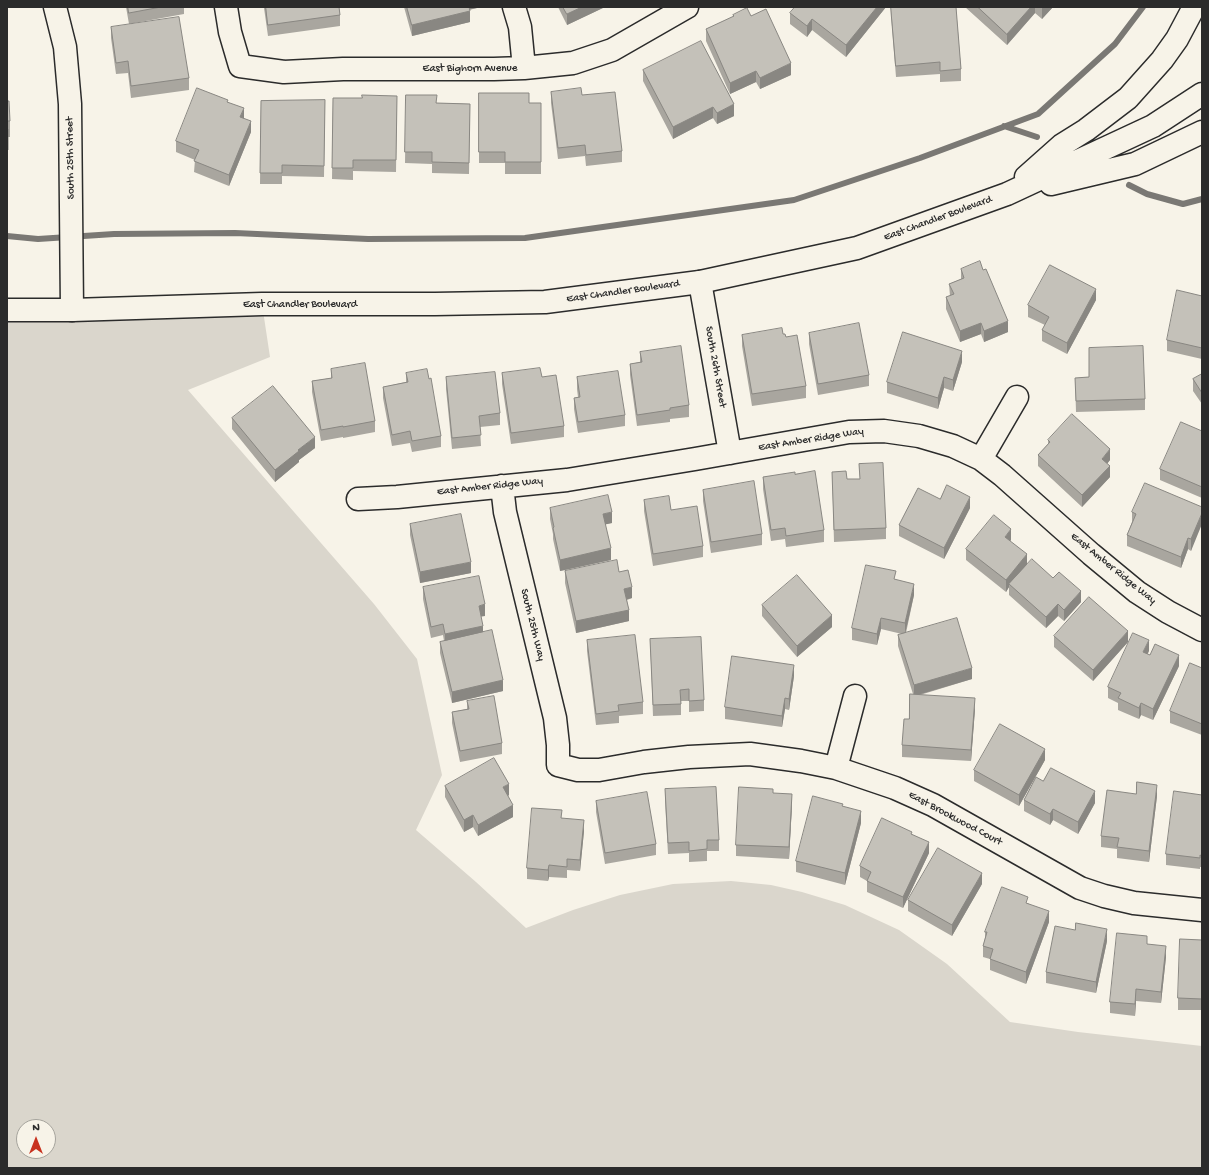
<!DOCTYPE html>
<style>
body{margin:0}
#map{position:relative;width:1209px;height:1175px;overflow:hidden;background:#f7f3e8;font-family:"Gochi Hand",sans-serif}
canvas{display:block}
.frame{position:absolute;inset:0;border:8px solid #2b2b2b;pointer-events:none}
.north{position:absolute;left:16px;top:1119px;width:40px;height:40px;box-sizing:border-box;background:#f7f3e8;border:1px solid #a5a39c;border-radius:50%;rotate:0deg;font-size:11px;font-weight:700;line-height:16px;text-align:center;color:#2b2b2b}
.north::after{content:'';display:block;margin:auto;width:14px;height:18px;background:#c8321e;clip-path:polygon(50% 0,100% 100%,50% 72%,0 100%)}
</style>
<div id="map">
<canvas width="1209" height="1175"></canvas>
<div class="frame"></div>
<div class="north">N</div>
</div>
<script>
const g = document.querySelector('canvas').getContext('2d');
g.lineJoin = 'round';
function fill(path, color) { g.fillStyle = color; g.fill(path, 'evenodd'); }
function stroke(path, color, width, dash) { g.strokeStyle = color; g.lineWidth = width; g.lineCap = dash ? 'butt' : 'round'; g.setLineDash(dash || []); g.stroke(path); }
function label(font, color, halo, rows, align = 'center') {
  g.font = font + ' "Gochi Hand",sans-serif'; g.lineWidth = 4; g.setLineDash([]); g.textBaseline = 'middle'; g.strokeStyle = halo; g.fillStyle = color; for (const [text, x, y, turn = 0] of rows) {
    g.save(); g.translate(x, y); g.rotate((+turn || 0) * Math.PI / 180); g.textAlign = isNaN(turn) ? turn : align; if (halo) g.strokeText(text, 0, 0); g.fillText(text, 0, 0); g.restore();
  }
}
fill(new Path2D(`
 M262 304 270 357 188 390 374 604 417 659 442 775 416 830 476 882 526 928 573 910 620 895 673 884 731 881 771 885 802 892 845 905 899 930 947 964 1010 1022 1078 1032 1202 1046V1168H7V310ZM24 1127H48V1151H24Z`), '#dad6cc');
stroke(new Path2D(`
 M1004 126 1037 137
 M1129 185 1147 194 1183 204 1202 199
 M7 236 38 239 114 234 235 233 368 239 525 238 794 200 920 158 1038 114 1115 44 1143 7`), '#7a7874', 6);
const minor = new Path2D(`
 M55 7 65 47 70 104 72 310
 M226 7 230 32 240 66 284 72 343 69H494L524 68 573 63 612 50 687 7
 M514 7 520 27 524 68
 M700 282 730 453
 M981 459 1017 397
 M502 486 505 512 555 718 558 745V765L578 770H599L644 762 689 757 750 754 801 761 836 768 895 788 933 805 1080 888 1104 896 1134 903 1202 910
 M358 499 397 497 567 480 695 459 849 432 884 431 919 436 953 446 981 459 1002 475 1091 554 1137 592 1168 612 1202 630
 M836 768 855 696`);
const major = new Path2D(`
 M1026 177 1062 145 1086 130 1128 98 1162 60 1177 39 1194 7
 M1051 184 1135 164 1202 132
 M7 310H72L262 304H435L545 302 700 282 857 248 1007 194 1153 126 1202 94`);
stroke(minor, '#2b2b2b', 25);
stroke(major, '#2b2b2b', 25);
stroke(minor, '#f7f3e8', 22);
stroke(major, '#f7f3e8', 22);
fill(new Path2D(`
 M126 7H184V14L129 24Z
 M260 7H339L340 15V26L268 36 264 8H260Z
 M404 7H477V8L469 10 470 22 412 36Z
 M558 7H605L567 25Z
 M886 7 846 57 812 30 807 37 790 24V13Z
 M891 7H956L961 69V81L940 82V74L896 77 891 14Z
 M965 7H1053L1042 19 1035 13 1007 45Z
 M733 15 751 16 791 75 760 89 756 82 730 94 706 41V29L733 17Z
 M111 27 189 78V90L131 98 128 73 116 74 111 38Z
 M643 70 734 116 717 124 713 118 673 139 643 81Z
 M551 92 582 95 622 151V162L586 166 585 156 558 159 551 103Z
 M479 93 529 103H541V174H505V163H479Z
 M406 95 437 103 470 104 469 174 432 173V164L405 163Z
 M397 96 396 172 353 171V180L332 179 333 98H362Z
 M325 100 324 177 282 176V184H260L261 101Z
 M7 101 10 121V137H8V167H7Z
 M228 102 244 118 251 132 229 186 194 172 195 160 176 152V141Z
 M961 269 1008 332 984 342 981 334 960 342 946 309V297L950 296 949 284 961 279Z
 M1202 296V359L1167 351V340Z
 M1096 300 1067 354 1042 341V330L1045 325 1028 317V305Z
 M809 333 869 375V386L818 395 809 344Z
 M783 334 786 337 806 386V398L752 406 742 346V335Z
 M1089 348 1145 399V410L1076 412 1075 378 1089 377Z
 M640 352 689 405V417L670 419V422L637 426 630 375V364L640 362Z
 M962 362 953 391 944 388 938 409 887 393V382Z
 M331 369 375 421V432L343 438V437L321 441 312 392V381L331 378Z
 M406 373 441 436V447L412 452 410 443 392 446 383 398V387L406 382Z
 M502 373 542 377 564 426V437L511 444 502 384Z
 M1202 374V404L1193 391V379Z
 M446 377 500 413V425L480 427 481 446 452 449 446 389Z
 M577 377 625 415V426L578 433 574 409V398L578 397 577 389Z
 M232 418 315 448 299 460V462L275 482 232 429Z
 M1202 431V498L1160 480V469Z
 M1048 440 1110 460 1107 464 1110 477 1082 507 1038 466V455L1048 444Z
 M859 464 886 528V539L834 542 832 472 847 479H860Z
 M795 474 824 530V542L786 547 785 539 771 541 763 489V477Z
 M703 490 762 534V545L711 553 703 501Z
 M940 499 970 508 944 559 899 536V525Z
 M644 500 671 510 703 546V557L653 566 644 511Z
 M1202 507 1191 551 1188 549 1181 568 1127 546V535L1132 522V512Z
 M550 508 612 523 605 524 611 560 560 571 553 539V534L550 519Z
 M410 524 471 573 420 583 410 535Z
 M1011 540 1010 541 1027 565 1081 602 1064 621 1058 616 1046 628 1009 595V587L1006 592 966 560V549Z
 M565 571 619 572 632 598 627 600 629 621 576 633 565 583Z
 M896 580 914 595 906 633 972 679 920 695 975 709 971 761 902 757V745L909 719 913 694 898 646V635L902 634 881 629 877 645 852 640V628Z
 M423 587 485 616H481L483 632 503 691 452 703 440 653V642L444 641 443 635 431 638 423 599Z
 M762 605 832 627 797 657 762 616Z
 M1054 636 1128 642 1093 681 1054 647Z
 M650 639 704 700V711L689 712V701H681V715L653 716Z
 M587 640 643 702V714L619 716V723L596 725 587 651Z
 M1149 651 1147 654 1179 666 1153 720 1141 715 1139 719 1118 710V703L1108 698V687Z
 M1202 668V735L1170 723V711Z
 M794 676 789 710 785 709 782 727 725 719V707Z
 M467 701 502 743V754L460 762 452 723V712L467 709Z
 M1045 760 1019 806 974 781V770Z
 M445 786 509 795 508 796 513 817 478 836 473 827 464 832 445 797Z
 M665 789 719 840V851H707V861L689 862V853L668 854 665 801Z
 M1202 795V867H1200V869L1166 865V854Z
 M1157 796 1149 862 1117 858V849L1101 847V836Z
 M1024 800 1095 803 1078 834 1053 820 1050 825 1024 811Z
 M596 801 656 844V855L605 864 596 812Z
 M792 805 789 859 736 856V845Z
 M843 807 861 823 845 885 796 872V861Z
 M562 818 584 831 580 871 567 870V878L549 877 548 881 527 879V868Z
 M912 834 929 853 903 908 867 892V881L860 877V866Z
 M982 884 952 936 908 911V900Z
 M1028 903 1049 922 1026 984 990 970V959L983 957V946L985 938V932Z
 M1202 940V1010H1178V998Z
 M1107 941 1096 993 1046 983V972Z
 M1147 944 1166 957 1161 1003 1136 1001 1135 1016 1110 1013V1002Z`), '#a9a69f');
fill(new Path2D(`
 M467 7H477V8L467 10Z
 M582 7H605L567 25V14Z
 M877 7H886L846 57V45Z
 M1031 7H1035V13L1007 45V34Z
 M1043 7H1053L1042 19V8Z
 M470 11V22L412 36V25Z
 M812 19V30L807 37V26Z
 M791 63V75L760 89V78Z
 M756 71V82L730 94V83Z
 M734 104V116L717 124V113Z
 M713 107V118L673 139V127Z
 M244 108V119L240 117Z
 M251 121V132L229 186V175Z
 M1096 289V300L1067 354V343Z
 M1008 321V332L984 342V331Z
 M981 323V334L960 342V331Z
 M962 351V362L953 391V380Z
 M944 377V388L938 409V398Z
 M315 437V448L299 460V462L275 482V470L298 450Z
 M1110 449V460L1102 470V459Z
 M1110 466V477L1082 507V495Z
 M970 497V508L944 559V548Z
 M612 512V523L603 525V514Z
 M1202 513V524L1191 551V539Z
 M1011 529V540L1005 548V537Z
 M1188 538V549L1181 568V557Z
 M611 548V560L560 571V560Z
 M1027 554V566L1009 584V587L1006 592V580Z
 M471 562V573L420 583V572Z
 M914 584V595L905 634V623Z
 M632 587V598L624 600V589Z
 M1081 591V602L1064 621V610Z
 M485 604V616L479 617V606Z
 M1058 604V616L1046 628V617Z
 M629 610V621L576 633V621Z
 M832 615V627L797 657V646Z
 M881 618V629L877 645V634Z
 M483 626V637L445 645V634Z
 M1128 631V642L1093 681V670Z
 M1149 640V651L1143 664V652Z
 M1179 655V666L1153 720V709Z
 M794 665V676L789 710V699Z
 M972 668V679L914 696V685Z
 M503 680V691L452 703V692Z
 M785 698V709L782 727V716Z
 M975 698V709L971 761V750Z
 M1141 703V715L1139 719V708Z
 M1045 749V760L1019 806V795Z
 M509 784V795L503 799V787Z
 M1157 785V796L1149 862V851Z
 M1095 791V803L1078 834V822Z
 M792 794V805L789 859V847Z
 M513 805V817L478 836V825Z
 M1053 809V820L1050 825V814Z
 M861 811V823L845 885V873Z
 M473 815V827L464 832V820Z
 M584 820V831L580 871V860Z
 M929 842V853L903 908V897Z
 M549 865V877L548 881V870Z
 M982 873V884L952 936V925Z
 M1049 911V922L1026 984V972Z
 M1107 929V941L1096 993V982Z
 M1166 946V957L1161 1003V992Z
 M1136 989V1001L1135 1016V1004Z`), '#898782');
const building = new Path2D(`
 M128 7H161L129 13Z
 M266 7H339L340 15 268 25Z
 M407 7H469L470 11 412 25Z
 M563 7H582L567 14Z
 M795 7H877L846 45 812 19 807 26 790 13Z
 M891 7H956L961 69 940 71V62L896 66Z
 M978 7H1031L1007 34Z
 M747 8 751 16 766 9 791 63 760 78 756 71 730 83 706 29 734 16 733 15Z
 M179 17 189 78 131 86 128 61 116 63 111 27Z
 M701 41 734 104 717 113 713 107 673 127 643 70Z
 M197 88 228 100 227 102 244 108 240 117 251 121 229 175 194 161 199 150 176 141Z
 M581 88 582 95 615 92 622 151 586 155 585 145 558 148 551 92Z
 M479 93H529V103H541V162H505V152H479Z
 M362 95 397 96 396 160H353V168H332L333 98H362Z
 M406 95H437L436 103 470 104 469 163 432 162V152H405Z
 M325 100 324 166 282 165V173H260L261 101Z
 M7 101H9L10 121H7Z
 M7 129H8V150H7Z
 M980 261 983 270 986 269 1008 321 984 331 981 323 960 331 946 297 954 294 949 284 964 278 961 269Z
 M1050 265 1096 289 1067 343 1042 330 1049 317 1028 305Z
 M1177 290 1202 296V348L1167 340Z
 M859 323 869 375 818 384 809 333Z
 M782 328 783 334H785L786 337 797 335 806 386 752 394 742 335Z
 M903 332 962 351 953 380 944 377 938 398 887 382Z
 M681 346 689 405 670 408V410L637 415 630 364 642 362 640 352Z
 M1143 346 1145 399 1076 401 1075 378 1089 377V348Z
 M365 363 375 421 343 427V426L321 430 312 381 332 378 331 369Z
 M540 368 542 377 556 375 564 426 511 433 502 373Z
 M427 369 429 379 431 378 441 436 412 441 410 431 392 435 383 387 408 382 406 373Z
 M618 371 625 415 578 422 574 398 580 397 577 377Z
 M495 372 500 413 479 416 481 435 452 438 446 377Z
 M1202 374V393L1193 379Z
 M273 386 315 437 298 450 299 451 275 470 232 418Z
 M1072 414 1110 449 1102 459 1110 466 1082 495 1038 455 1050 442 1048 440Z
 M1181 422 1202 431V487L1160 469Z
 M883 463 886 528 834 530 832 472 846 471 847 479H860L859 464Z
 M815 471 824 530 786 536 785 528 771 530 763 477 795 472V474Z
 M754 481 762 534 711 542 703 490Z
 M1145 483 1202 507V513L1191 539 1188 538 1181 557 1127 535 1136 514 1132 512Z
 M947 485 970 497 944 548 899 525 918 488 940 499Z
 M608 495 612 512 603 514 611 548 560 560 553 528 554 527 550 508Z
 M669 496 671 510 697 506 703 546 653 554 644 500Z
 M461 514 471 562 420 572 410 524Z
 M994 515 1011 529 1005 537 1027 554 1006 580 966 549Z
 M1032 559 1053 578 1059 572 1081 591 1064 610 1058 604 1046 617 1009 584Z
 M617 560 619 572 628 570 632 587 624 589 629 610 576 621 565 571Z
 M866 565 896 571 894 579 914 584 905 623 881 618 877 634 852 628Z
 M797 575 832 615 797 646 762 605Z
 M479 576 485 604 479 606 483 626 445 634 443 624 431 627 423 587Z
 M1089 597 1128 631 1093 670 1054 636Z
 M957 618 972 668 914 685 898 635Z
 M492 630 503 680 452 692 440 642Z
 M1133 633 1149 640 1143 652 1150 655 1155 644 1179 655 1153 709 1141 703 1139 708 1118 698 1121 693 1108 687Z
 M635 635 643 702 618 705 619 711 596 714 587 640Z
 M701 637 704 700 689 701V689L680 690 681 704 653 705 650 639Z
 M732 656 794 665 789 699 785 698 782 716 725 707Z
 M1190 663 1202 668V724L1170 711Z
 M910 694 975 698 971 750 902 745 904 719H909Z
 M494 696 502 743 460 751 452 712 469 709 467 701Z
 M1000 724 1045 749 1019 795 974 770Z
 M494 758 509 784 503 787 513 805 478 825 473 815 464 820 445 786Z
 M1051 768 1095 791 1078 822 1053 809 1050 814 1024 800 1036 777 1043 781Z
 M1137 782 1157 785 1149 851 1117 847 1119 838 1101 836 1107 790 1136 794Z
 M716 787 719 840H707V849L689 851V842L668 843 665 789Z
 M739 787 773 789V793L792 794 789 847 736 845Z
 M1174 791 1202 795V856L1200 855V858L1166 854Z
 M647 792 656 844 605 853 596 801Z
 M813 796 843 804 842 806 861 811 845 873 796 861Z
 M532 808 562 810 561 818 584 820 580 860 567 859V867L549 865 548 870 527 868Z
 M882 818 912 832 911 834 929 842 903 897 867 881 871 872 860 866Z
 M938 848 982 873 952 925 908 900Z
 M1002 887 1028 897 1026 903 1049 911 1026 972 990 959 993 949 983 946 987 932H985Z
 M1076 923 1107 929 1096 982 1046 972 1055 926 1075 930Z
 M1117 933 1147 936V944L1166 946 1161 992 1136 989 1135 1004 1110 1002Z
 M1180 939 1202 940V999L1178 998Z`);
fill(building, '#c4c1b9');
stroke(building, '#898782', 1);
label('11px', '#2b2b2b', '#f7f3e8', [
 ["East Bighorn Avenue",470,69],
 ["South 25th Street",71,158,-91],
 ["East Chandler Boulevard",938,219,-20],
 ["East Chandler Boulevard",623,292,-8],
 ["East Chandler Boulevard",300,305],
 ["South 26th Street",715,367,80],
 ["East Amber Ridge Way",811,440,-9],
 ["East Amber Ridge Way",490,487,-6],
 ["East Amber Ridge Way",1113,569,39],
 ["South 25th Way",532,625,76],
 ["East Brookwood Court",955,819,28]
]);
</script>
